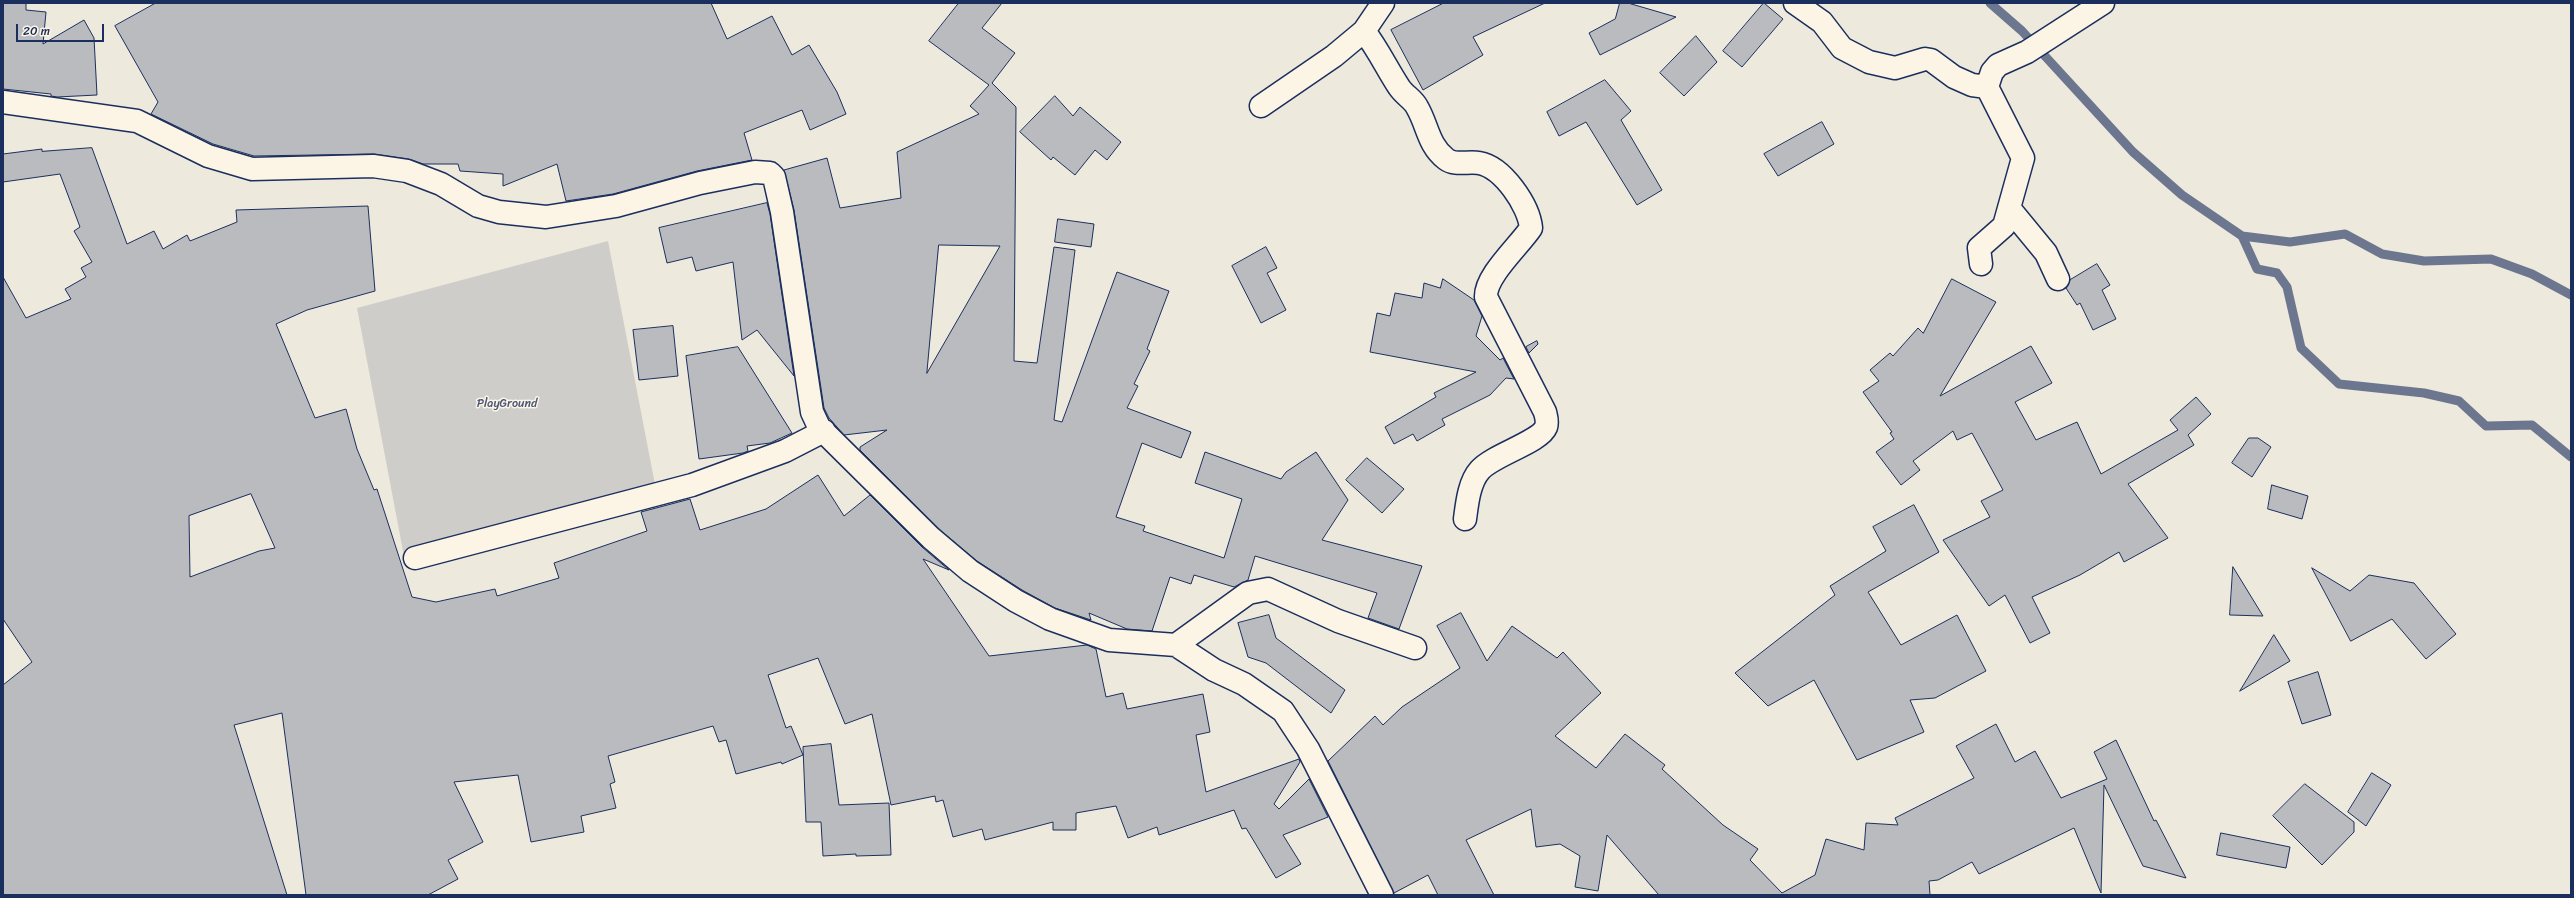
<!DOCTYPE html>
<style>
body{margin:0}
#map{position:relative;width:2574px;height:898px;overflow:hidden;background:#eee9dd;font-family:Sriracha,sans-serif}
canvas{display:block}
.frame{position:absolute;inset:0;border:4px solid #1b2f5e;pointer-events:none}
.scale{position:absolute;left:16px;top:24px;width:88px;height:18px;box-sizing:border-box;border:2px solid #1b2f5e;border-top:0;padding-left:5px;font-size:12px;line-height:14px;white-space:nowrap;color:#1b2f5e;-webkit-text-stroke:3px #fcf5e5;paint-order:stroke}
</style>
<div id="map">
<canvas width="2574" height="898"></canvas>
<div class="frame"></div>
<div class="scale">20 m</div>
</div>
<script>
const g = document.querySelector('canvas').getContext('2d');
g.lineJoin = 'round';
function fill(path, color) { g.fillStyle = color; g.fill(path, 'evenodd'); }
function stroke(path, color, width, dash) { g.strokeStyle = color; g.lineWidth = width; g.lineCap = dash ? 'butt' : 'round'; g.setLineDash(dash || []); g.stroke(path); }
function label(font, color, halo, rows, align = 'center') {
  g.font = font + ' Sriracha,sans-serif'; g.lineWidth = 3; g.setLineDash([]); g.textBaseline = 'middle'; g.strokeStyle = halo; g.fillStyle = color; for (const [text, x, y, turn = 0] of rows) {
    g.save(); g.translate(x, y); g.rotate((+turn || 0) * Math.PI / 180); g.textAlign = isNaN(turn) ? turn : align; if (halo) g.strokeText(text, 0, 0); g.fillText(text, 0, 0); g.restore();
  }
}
fill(new Path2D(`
 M608 241 658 500 406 567 357 308Z`), '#cfcdca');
stroke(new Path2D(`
 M1990 3 2022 31 2133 152 2182 195 2242 236 2290 242 2345 234 2382 254 2424 261 2491 259 2532 274 2571 295
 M2242 236 2257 269 2277 273 2287 287 2301 348 2339 384 2424 393 2459 401 2486 426 2532 425 2571 457`), '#6c778f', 9);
const building = new Path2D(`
 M3 3H26V10L46 12 43 44 84 20 94 38 97 95 57 97 51 96V94L3 89Z
 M156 3H711L727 39 772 16 792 55 809 45 837 92 846 114 810 130 802 110 744 133 752 160 697 171 613 194 566 201 557 164 503 186V174L460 171 458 164H423L409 159 375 154 254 156 213 144 151 114 158 102 115 26Z
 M959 3H1002L982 28 1015 53 992 83 1016 107 1014 361 1037 363 1054 247 1075 250 1054 420 1062 422 1117 272 1169 291 1147 349 1150 351 1134 384 1138 386 1127 408 1191 432 1181 458 1142 443 1116 517 1145 526 1143 531 1224 558 1242 499 1195 483 1205 452 1281 479 1286 472 1316 452 1348 500 1322 540 1422 566 1399 629 1368 618 1377 593 1255 556 1248 580 1234 587 1194 575 1191 584 1170 577 1152 631 1127 629 1089 613 1091 620 1055 608 1022 590 977 561 939 529 860 450V447L887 430 844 435 829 418 824 408 794 210 784 170 827 158 840 208 901 198 897 152 979 114 970 106 989 85 929 41ZM939 245 1000 246 927 373Z
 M1444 3H1545L1473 37 1483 55 1423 90 1391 30Z
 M1620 3H1628L1676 17 1600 55 1589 33 1615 19Z
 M1764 3 1783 19 1742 67 1723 51Z
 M1696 36 1717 62 1684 96 1660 73Z
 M1605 80 1631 111 1621 120 1662 190 1637 205 1586 122 1559 136 1547 112Z
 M1055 96 1073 116 1080 107 1121 142 1107 160 1095 150 1075 175 1053 157 1051 160 1020 132Z
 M1822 122 1834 144 1778 176 1764 154Z
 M92 148 127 244 154 231 163 249 187 235 190 241 237 222 236 210 368 206 375 291 307 310 276 324 315 418 346 409 357 449 374 490 377 489 412 597 436 602 495 589 497 596 559 578 554 563 647 531 641 512 690 499 700 530 766 509 818 475 844 516 870 495 922 547 949 570 923 559 989 656 1087 645 1096 649 1106 697 1123 693 1127 709 1203 694 1210 732 1196 735 1206 792 1299 759 1300 762 1274 804 1279 809 1309 779 1328 817 1283 835 1301 864 1276 878 1246 828 1242 829 1234 810 1159 835 1157 827 1128 838 1116 806 1076 813V830H1053V822L985 840 982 829 953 837 943 800 936 802 935 796 891 805 872 714 845 724 818 658 768 675 786 728 791 726 803 755 782 764 781 762 736 774 726 740 719 742 713 726 608 756 615 782 610 784 616 808 581 816 584 832 531 842 518 775 454 782 483 842 448 860 458 879 428 895H306L282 713 234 725 287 895H3V685L32 662 3 619V277L26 318 71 299 65 289 86 277 81 268 92 262 74 231 80 227 60 174 3 182V154L42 149V151ZM251 494 275 548 259 551 190 577 189 516Z
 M767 203 770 214 794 376 757 330 742 340 733 262 696 271 692 257 667 263 659 228Z
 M1058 219 1094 224 1091 247 1055 242Z
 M1266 247 1277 268 1267 273 1286 310 1261 323 1232 266Z
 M2097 264 2110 285 2102 290 2116 319 2093 330 2080 303 2077 305 2066 288 2070 280Z
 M1443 279 1474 300 1482 316 1476 336 1500 360 1503 358 1514 379 1506 378 1490 395 1442 419 1445 425 1417 441 1413 434 1394 444 1385 427 1436 397 1434 393 1476 372 1370 352 1377 313 1390 316 1395 293 1422 298 1424 283 1440 288Z
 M1952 279 1996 302 1940 396 2031 346 2052 383 2015 402 2036 440 2077 422 2101 474 2178 430 2170 420 2196 397 2211 414 2188 435 2194 445 2128 484 2168 538 2124 562 2119 552 2080 575 2032 597 2050 633 2030 643 2005 595 1989 606 1943 540 1990 517 1981 501 2003 490 1972 433 1957 440 1953 431 1913 461 1920 470 1901 485 1876 452 1894 439 1890 433 1892 432 1863 392 1879 381 1870 370 1890 353 1893 356 1918 328 1923 333Z
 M673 326 678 376 639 380 633 330Z
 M1537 341 1538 344 1529 353 1526 347Z
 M738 347 792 433 770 443 747 446 748 451 743 453 699 459 686 356Z
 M2249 438H2258L2271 447 2252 477 2232 463Z
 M1367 458 1404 489 1382 513 1346 480Z
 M2272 485 2308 496 2302 519 2268 509Z
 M1914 505 1939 552 1868 592 1901 645 1957 615 1986 671 1935 698 1910 700 1924 732 1857 760 1814 680 1768 706 1735 673 1835 595 1830 586 1886 551 1873 527Z
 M2233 567 2263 616 2230 615Z
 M2312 568 2350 591 2369 575 2414 583 2456 634 2426 659 2392 619 2351 641Z
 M1461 613 1487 661 1512 626 1557 658 1563 652 1601 693 1555 736 1596 768 1625 734 1665 765 1662 769 1723 825 1758 849 1750 860 1782 893 1815 875 1826 839 1864 850 1866 823 1898 825 1895 818 1974 778 1956 746 1996 724 2015 762 2035 751 2061 798 2107 779 2094 752 2116 740 2154 821 2156 820 2186 878 2143 866 2104 785 2101 893 2074 828 1979 874 1972 862 1938 880 1929 881 1930 895H1659L1607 835 1598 891 1575 887 1580 856 1560 844 1536 847 1531 809 1466 840 1494 895H1438L1428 875 1394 893 1328 761 1375 716 1383 725 1402 707 1460 668 1437 626Z
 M1269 615 1276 638 1345 690 1331 713 1266 663 1248 657 1238 623Z
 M2274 635 2290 661 2240 691Z
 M2318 672 2331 715 2302 724 2288 682Z
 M831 744 839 805 889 803 891 855 856 856V854L823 856 821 822H806L803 747Z
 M2372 773 2391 785 2366 826 2348 812Z
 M2305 784 2354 822V832L2322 865 2273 816Z
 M2221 833 2290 847 2286 868 2217 855Z`);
fill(building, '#babbbe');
stroke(building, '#1b2f5e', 1);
const minor = new Path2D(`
 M1795 3 1822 22 1842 48 1869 62 1895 68 1925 59 1931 60 1954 77 1972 85 1987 87 1992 72 1998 65 2027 52 2103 3
 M1364 31C1378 49 1387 69 1399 87 1404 95 1413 99 1417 107 1428 126 1428 145 1446 159 1455 166 1468 161 1479 163 1503 167 1529 206 1531 228 1519 246 1485 276 1486 297L1545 412C1546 417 1548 421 1546 427 1540 442 1493 455 1480 470 1469 482 1467 504 1465 519
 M3 102 137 121 208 156 252 169 373 166 407 171 441 184 478 206 499 212 546 217 616 206 700 183 755 172 770 173 774 177 782 212 812 412 819 427 931 538 970 571 1016 601 1050 619 1109 640 1176 645 1248 593 1268 589 1338 621 1415 648
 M1261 106 1334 56 1364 31 1383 3
 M2009 208 2046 253 2058 279
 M1981 264 1979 248 2004 226 2023 158 1987 87
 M415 558 692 485 785 451 824 431
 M1176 645 1214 670 1244 684 1283 711 1308 749 1382 895`);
stroke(minor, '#1b2f5e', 25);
stroke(minor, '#fcf5e5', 22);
label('12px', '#485679', '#fcf5e5', [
 ["PlayGround",507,404]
]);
</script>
